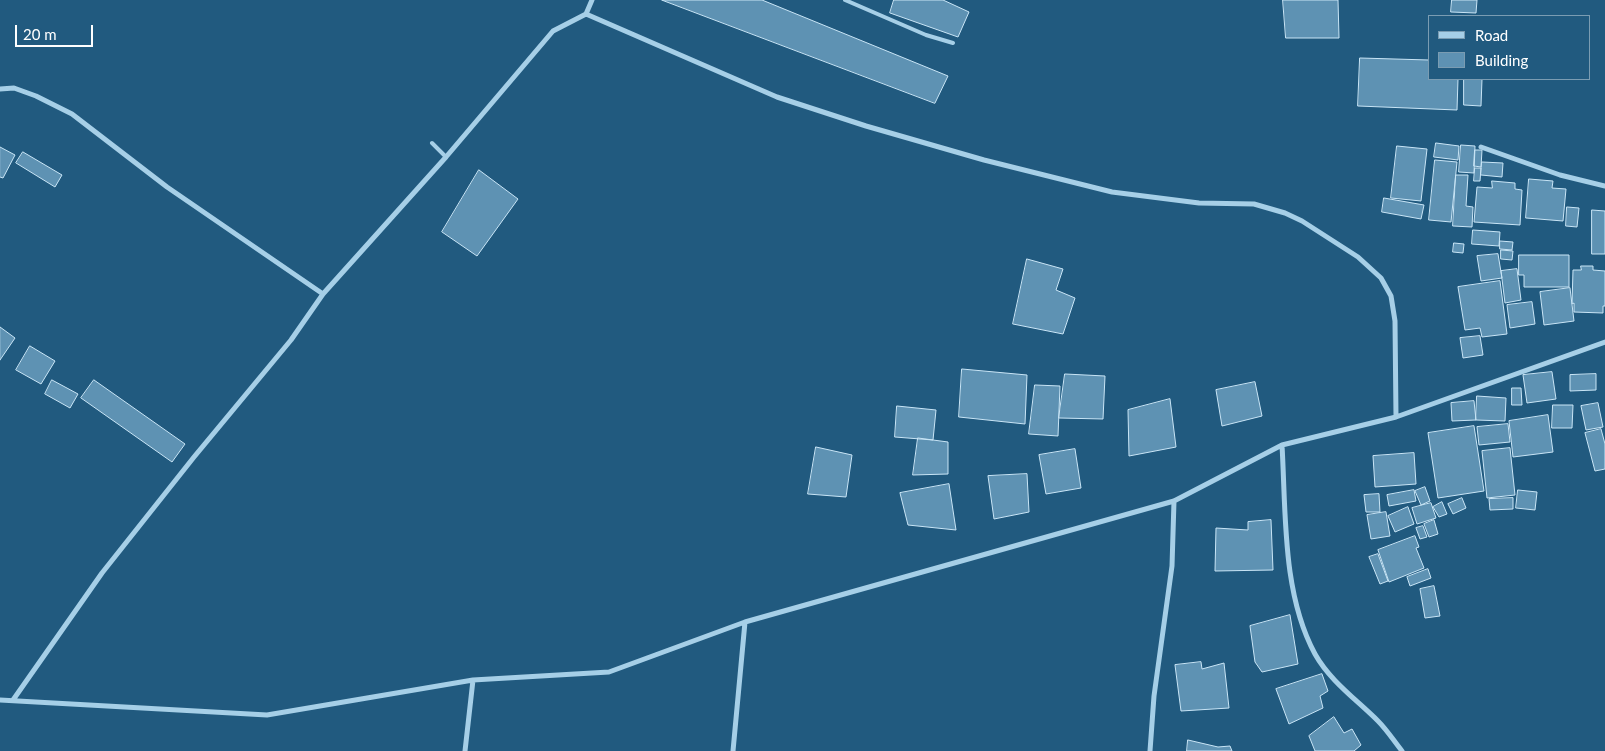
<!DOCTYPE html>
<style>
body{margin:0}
#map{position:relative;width:1605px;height:751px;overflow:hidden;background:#215a7f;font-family:Lato,sans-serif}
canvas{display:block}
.legend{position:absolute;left:1428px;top:15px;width:162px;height:65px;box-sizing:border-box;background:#215a7f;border:1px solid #7a9cb2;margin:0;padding:6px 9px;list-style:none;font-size:15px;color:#fff}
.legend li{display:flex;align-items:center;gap:10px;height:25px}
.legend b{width:25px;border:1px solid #7a9cb2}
.scale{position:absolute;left:15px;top:25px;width:78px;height:22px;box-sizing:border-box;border:2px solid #fff;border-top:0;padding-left:6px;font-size:15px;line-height:18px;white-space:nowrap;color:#fff;-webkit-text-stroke:4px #215a7f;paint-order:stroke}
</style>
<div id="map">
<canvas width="1605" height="751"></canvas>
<ul class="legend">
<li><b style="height:6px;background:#a6cfe7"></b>Road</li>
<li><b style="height:14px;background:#5e92b3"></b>Building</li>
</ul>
<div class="scale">20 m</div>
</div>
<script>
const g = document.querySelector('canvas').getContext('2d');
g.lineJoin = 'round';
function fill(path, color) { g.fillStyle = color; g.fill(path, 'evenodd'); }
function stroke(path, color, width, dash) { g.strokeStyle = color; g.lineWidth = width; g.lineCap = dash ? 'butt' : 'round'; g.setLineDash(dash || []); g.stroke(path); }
const building = new Path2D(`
 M662 0H762L948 76 935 103Z
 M894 0H943L969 12 958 37 890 13Z
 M1283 0H1338L1339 38H1286Z
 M1452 0H1477L1476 13 1451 12Z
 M1360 58 1429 60V79H1458L1457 110 1358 106Z
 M1464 79H1482L1481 106 1464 105Z
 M1436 143 1459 146 1458 160 1434 157Z
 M1461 145 1475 146 1474 173 1459 172Z
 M1397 146 1427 149 1421 201 1391 198Z
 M0 147 15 155 3 178 0 177Z
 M1475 150H1482L1481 167 1474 166Z
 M23 152 62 175 55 187 16 163Z
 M1435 160 1457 162 1451 222 1429 220Z
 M1482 162 1503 163 1502 177 1481 175Z
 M1475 168H1481L1480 181H1474Z
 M479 170 518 199 477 256 442 232Z
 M1456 175H1468L1466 206 1473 207 1472 227 1453 226Z
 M1529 179 1553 181 1552 188 1566 189 1563 221 1526 218Z
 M1492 181 1515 183V189L1522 190 1520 225 1474 222 1477 187 1492 188Z
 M1384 198 1424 205 1421 219 1382 212Z
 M1567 207 1579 208 1577 227 1566 226Z
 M1592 210 1605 211V254H1592Z
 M1473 230 1500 232 1499 246 1472 244Z
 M1500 241 1513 242 1512 250 1500 249Z
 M1454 243 1464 244 1463 253 1453 252Z
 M1501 250 1513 251 1512 260 1501 259Z
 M1498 254 1502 278 1481 281 1477 256Z
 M1519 255H1569V287H1524V275H1519Z
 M1027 259 1063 269 1056 290 1075 298 1063 334 1013 324Z
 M1581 266H1593V270L1605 271V306H1603V313L1574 312V303L1572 304 1573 270H1581Z
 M1517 269 1521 300 1505 303 1501 271Z
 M1500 281 1507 334 1482 337 1480 328 1465 330 1458 287Z
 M1570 288 1574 321 1544 325 1540 292Z
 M1532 302 1535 324 1510 328 1507 305Z
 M0 327 15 338 0 360Z
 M1480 336 1483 355 1463 358 1460 338Z
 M30 346 55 361 41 384 16 370Z
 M962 369 1027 375 1025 424 959 417Z
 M1552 372 1556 399 1527 403 1523 375Z
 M1065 374 1105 376 1103 419 1059 418Z
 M1596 374V390L1570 391V375Z
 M52 380 78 394 70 408 45 394Z
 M94 380 185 444 172 462 81 398Z
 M1255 382 1262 416 1222 426 1216 390Z
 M1035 385 1060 386 1058 436 1029 434Z
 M1512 388H1521L1522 405H1512Z
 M1477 396 1506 398 1505 421 1476 420Z
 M1170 399 1176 447 1129 456 1128 410Z
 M1474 401 1476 420 1452 421 1451 403Z
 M1598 403 1603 427 1586 430 1581 406Z
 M1553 405H1573L1572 428H1552Z
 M897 406 936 410 933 440 895 437Z
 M1548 415 1553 452 1513 457 1509 421Z
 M1508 424 1510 442 1479 445 1477 427Z
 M1474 426 1484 491 1438 498 1428 433Z
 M1601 429 1605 444V469L1595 471 1585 433Z
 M918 438 948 442V474L913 475Z
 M816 447 852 455 846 497 808 494Z
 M1510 448 1515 495 1487 498 1482 451Z
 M1075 449 1081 488 1046 494 1039 455Z
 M1414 453 1416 484 1375 487 1373 456Z
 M1027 474 1029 512 994 519 988 476Z
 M949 484 956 530 908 525 900 493Z
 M1425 487 1430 501 1421 505 1415 491Z
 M1414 490 1416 501 1389 506 1387 495Z
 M1518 490 1537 492 1535 510 1516 508Z
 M1379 494 1380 512H1366L1364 495Z
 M1462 498 1466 508 1453 514 1448 504Z
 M1513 498V509L1490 510 1489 499Z
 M1442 502 1447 514 1439 517 1433 507Z
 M1431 503 1436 518 1417 524 1412 508Z
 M1408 507 1414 524 1395 532 1388 516Z
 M1386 512 1390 536 1371 539 1367 515Z
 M1271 520 1273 570 1215 571 1216 528 1248 530V522Z
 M1434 520 1438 534 1429 537 1424 524Z
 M1423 526 1427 537 1420 539 1416 528Z
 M1415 536 1419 547 1416 548 1424 568 1389 582 1378 550Z
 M1378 554 1388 581 1380 584 1369 557Z
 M1428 569 1431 578 1410 586 1407 577Z
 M1434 586 1440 616 1425 618 1420 589Z
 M1290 615 1298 664 1262 672 1255 662 1250 626Z
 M1201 662 1202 669 1224 663 1229 708 1181 711 1175 665Z
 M1322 674 1328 691 1320 696 1323 708 1289 724 1276 689Z
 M1334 717 1344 733 1352 729 1361 745 1354 751H1315L1309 736Z
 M1188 740 1218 747 1230 746 1232 751H1187Z`);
fill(building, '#5e92b3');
stroke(building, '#c9e5f6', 1);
stroke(new Path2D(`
 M845 0 926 35 953 43
 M432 143 446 157`), '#a6cfe7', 4);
stroke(new Path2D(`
 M586 14 777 97 866 126 984 160 1112 192 1199 203 1254 204 1285 213 1302 221 1358 257 1381 278 1391 296 1395 321 1396 417
 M0 89 14 88 36 96 72 114 167 187 323 294
 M1481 147 1560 175 1605 186
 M1282 445C1286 513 1282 593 1315 654 1330 681 1357 700 1378 721 1387 730 1394 741 1402 751
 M0 700 267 715 473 680 609 672 745 622 1174 501 1282 445 1396 417 1605 342
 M13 700 102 573 194 457 291 340 323 294 446 157 553 31 586 14 592 0
 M465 751 473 680
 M733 751 745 622
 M1150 751 1154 696 1172 566 1174 501`), '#a6cfe7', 5);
</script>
